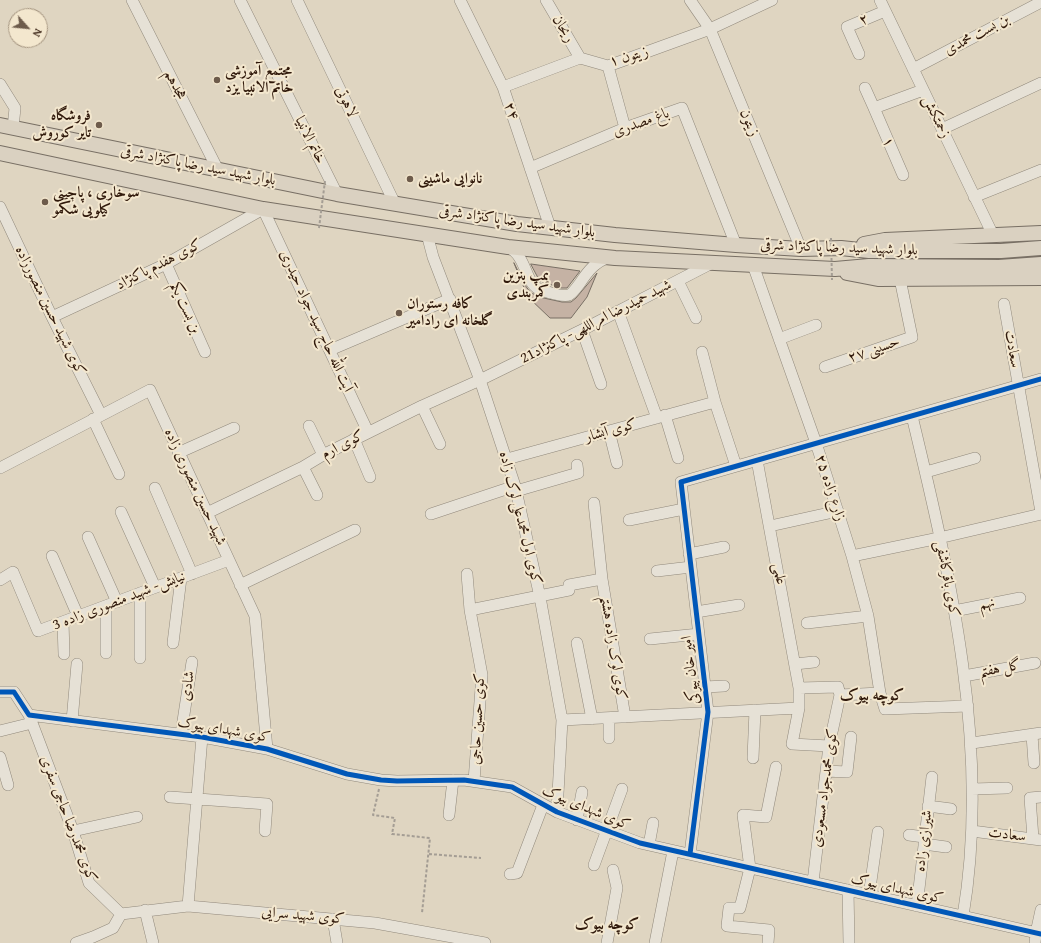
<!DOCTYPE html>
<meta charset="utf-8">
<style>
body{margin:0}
#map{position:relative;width:1041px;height:943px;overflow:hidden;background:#dfd5c1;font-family:"Gentium Book Plus",serif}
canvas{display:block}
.north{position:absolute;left:8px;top:8px;width:40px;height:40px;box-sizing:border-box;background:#f3e7ce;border:1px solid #a59580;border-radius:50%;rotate:117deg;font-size:11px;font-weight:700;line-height:16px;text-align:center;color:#30190b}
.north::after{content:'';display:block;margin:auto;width:14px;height:18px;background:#6d5b4b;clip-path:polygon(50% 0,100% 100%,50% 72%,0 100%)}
</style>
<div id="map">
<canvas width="1041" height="943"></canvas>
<div class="north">N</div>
</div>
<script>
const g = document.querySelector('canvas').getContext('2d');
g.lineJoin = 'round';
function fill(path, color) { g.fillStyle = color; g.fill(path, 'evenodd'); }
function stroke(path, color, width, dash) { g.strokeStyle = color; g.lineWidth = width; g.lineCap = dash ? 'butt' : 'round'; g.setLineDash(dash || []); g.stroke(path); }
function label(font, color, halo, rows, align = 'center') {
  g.font = font + ' "Gentium Book Plus",Amiri,serif'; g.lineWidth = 4; g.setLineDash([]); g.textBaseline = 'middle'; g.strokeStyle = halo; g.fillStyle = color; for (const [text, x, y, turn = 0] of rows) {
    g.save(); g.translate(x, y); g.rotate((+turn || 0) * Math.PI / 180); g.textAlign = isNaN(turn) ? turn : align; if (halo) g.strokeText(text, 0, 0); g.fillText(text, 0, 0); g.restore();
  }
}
const building = new Path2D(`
 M514 263 525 285 530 292 539 297 562 302H571L576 298 597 273 587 297 571 318H550L528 297Z
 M531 264 580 271 567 288H561L540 281Z`);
fill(building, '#c5b2a4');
stroke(building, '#786f64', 1);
const minor = new Path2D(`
 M132 0 218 170
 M240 0 337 194
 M297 0 395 204
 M460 0 503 87 550 227
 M546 0 580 58
 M690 0 710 29 801 249
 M880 0 993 235
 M859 54 847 27 885 11
 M608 66 625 128
 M913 69 1041 2
 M0 84 15 108 13 128
 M503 87 580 58 608 66 710 29 772 0
 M865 88 874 108 923 90
 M874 108 903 175
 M942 129 1041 83
 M530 168 625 128 682 108 736 245
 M974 197 1041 170
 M0 207 52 317 101 415
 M427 234 433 257 480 380 515 486 540 597 562 720 557 812
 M508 247C528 257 524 284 541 290 547 292 564 297 569 295 573 293 577 287 580 283 588 271 595 262 609 257
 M166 264 205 352
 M753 265 816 443 852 556 868 616 880 693
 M678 281 696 318
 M1004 304 1041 512
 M618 311 657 418
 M52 317 166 264 263 209 368 432
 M582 330 601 384
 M779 339 816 325
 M330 350 450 299
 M702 352 715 402 736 466
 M825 367 912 337 900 279
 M422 406 440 444
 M665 415 678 458
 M912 416C951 578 991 750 963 916
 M93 419 119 474
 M309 426 323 455
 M609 431 617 463
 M354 439 370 477
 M178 453 234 428
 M507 459 715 402
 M757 460 799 688
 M303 467 317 495
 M0 468 150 390 255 616 267 749
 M926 472 975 458
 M155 488 192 574
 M516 491 578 473 577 465
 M121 512 155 587
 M207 513 303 467 323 455 422 406 480 380 582 330 712 263
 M431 514 515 486
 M629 520 684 509
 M770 526 838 511
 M88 537 117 602
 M689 554 724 547
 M52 556 78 616
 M852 556 939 538 1041 514
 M657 571 691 567
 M467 574 470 610 482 675 474 781
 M602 579 625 717
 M0 580 13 572 38 631 229 560
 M240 585 355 530
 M106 606V653
 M470 610 569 590V585L602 579 594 503
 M954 611 1020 598
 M696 612 739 605
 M63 622 64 654
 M807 623 868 616
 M650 639 699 634
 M173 643 181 578
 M577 643 592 719
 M140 658V593
 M795 664 814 662
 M964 676 1035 663
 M705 687 724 686
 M0 692H14L29 715 202 737 267 749 347 774 381 780 397 781 464 780 512 787 557 812 640 843 1041 934
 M799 708 792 744 829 746
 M29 715 73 831 89 883 121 914
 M562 720 799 708V688L838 687 840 695 880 693 885 709 968 706
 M72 721 77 664
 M0 731 32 723
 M181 734 192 662
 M1032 735 1034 763
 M609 738V718
 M972 743 1041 733
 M0 757 8 785
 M753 758 755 710
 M826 771 847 772 851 737
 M972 789 1007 788
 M170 797 267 804 265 831
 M928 806 951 809
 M449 815 453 780
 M577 820 582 792
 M73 831 137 817
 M972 831 1041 840
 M909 835 924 837
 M1033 838 1030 798 1041 797
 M924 844 946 847
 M649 845 653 823
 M690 854 708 712 681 482 1041 379
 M594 865 622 789
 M510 874 517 873 543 805
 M813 882 829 746 840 695
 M848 890 849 943
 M869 895 878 832
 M188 906 202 737
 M917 906 932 777
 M145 910 153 943
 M121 914 188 906 375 923 485 943
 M333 919 337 943
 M76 943 93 937 113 928 121 914
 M607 943 617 888 613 870
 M655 943 673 851
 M768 943 769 930 727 926 729 908H740L750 868 743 815 766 817 776 767
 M1035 943 1036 933 1041 910`);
const major = new Path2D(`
 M0 125 337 194 517 224 615 235 736 245 801 249 841 248 869 251H1001L1041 248
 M0 153 263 209 508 247 615 258 835 269 869 266 999 267 1041 264
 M864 244 885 240 1041 233
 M847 273 878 279 1041 278`);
stroke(minor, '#91897c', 12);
stroke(major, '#786f64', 16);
stroke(new Path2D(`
 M379 789 373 815 395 818 392 834 430 838 422 913
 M429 854 481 858`), '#a49d94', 2, [3, 2]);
stroke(minor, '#e6e1d6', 11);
stroke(major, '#dad1c1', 14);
stroke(new Path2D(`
 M319 228 325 181
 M831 238 832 280`), '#a49d94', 2, [3, 2]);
stroke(new Path2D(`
 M0 692H14L29 715 202 737 267 749 347 774 381 780 397 781 464 780 512 787 557 812 640 843 1041 934
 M690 854 708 712 681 482 1041 379`), '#0057b8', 5);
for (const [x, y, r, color] of [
 [217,80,4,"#6d5b4b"],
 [99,125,4,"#6d5b4b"],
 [410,179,4,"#6d5b4b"],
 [45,202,4,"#6d5b4b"],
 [557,285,4,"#6d5b4b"],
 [399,313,4,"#6d5b4b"]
]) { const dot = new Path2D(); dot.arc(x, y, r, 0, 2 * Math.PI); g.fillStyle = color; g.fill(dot); stroke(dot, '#f3e7ce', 1.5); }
label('15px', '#30190b', '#f3e7ce', [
 ["۲",864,20,-22],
 ["ریحان",563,29,59],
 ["بن بست محمدی",977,35,-28],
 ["زیتون ۱",629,57,-16],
 ["هجدهم",175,85,63],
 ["لاهوتی",346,102,64],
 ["۲۴",511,111,71],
 ["زحمتکش",936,117,64],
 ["باغ مصدری",641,123,-20],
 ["زیتون",749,123,67],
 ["خاتم الانبیا",310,140,63],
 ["۱",888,142,67],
 ["بلوار شهید سید رضا پاکنژاد شرقی",198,166,11],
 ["بلوار شهید سید رضا پاکنژاد شرقی",517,222,8],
 ["بلوار شهید سید رضا پاکنژاد شرقی",839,248,2],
 ["کوی هفدم پاکنژاد",159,265,-27],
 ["بن بست یکم",185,308,66],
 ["کوی شهید حسین منصورزاده",50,311,64],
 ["آیت الله حاج سید جواد حیدری",316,321,65],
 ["شهید حمیدرضا امراللهی- پاکنژاد21",596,322,-27],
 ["سعادت",1012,349,80],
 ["حسینی ۲۷",874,350,-19],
 ["کوی آبشار",611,431,-15],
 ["کوی ارم",343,445,-27],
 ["شهید حسین منصوری زاده",195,487,65],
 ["زارع زاده ۲۵",830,488,72],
 ["کوی اول محمدعلی لوک زاده",520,518,76],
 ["علمی",779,574,80],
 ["کوی باقرکاشفی",947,579,79],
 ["نیایش- شهید منصوری زاده 3",119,601,-21],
 ["نهم",987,604,-11],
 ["کوی لوک زاده هشتم",613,648,81],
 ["گل هفتم",1000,669,-10],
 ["امیر خان بیوکی",691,670,-97],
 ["شادی",188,686,-82],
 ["کوی حسین حاجی",478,719,-87],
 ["کوی شهدای بیوک",224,730,10],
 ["کوی محمدجواد مسعودی",825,788,-82],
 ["کوی شهدای بیوک",586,808,23],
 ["کوی محمدرضا حاجی سفری",68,819,69],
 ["سعادت",1007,835,7],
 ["شیرازی زاده",924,841,-83],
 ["کوی شهدای بیوک",897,889,13],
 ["کوی شهید سرایی",303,916,5]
]);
label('bold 15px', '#30190b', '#f3e7ce', [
 ["مجتمع آموزشی",225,71],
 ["خاتم الانبیا یزد",225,88],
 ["فروشگاه",91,116,"right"],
 ["تایر کوروش",91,133,"right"],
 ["نانوایی ماشینی",418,179],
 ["سوخاری ، پاچینی",53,193],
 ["کیلویی شکمو",53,210],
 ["پمپ بنزین",549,276,"right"],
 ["کمربندی",549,293,"right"],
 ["کافه رستوران",407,304],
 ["گلخانه ای رادامیر",407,321]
], 'left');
label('bold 16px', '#30190b', '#f3e7ce', [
 ["کوچه بیوک",872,696],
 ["کوچه بیوک",607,925]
]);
</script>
